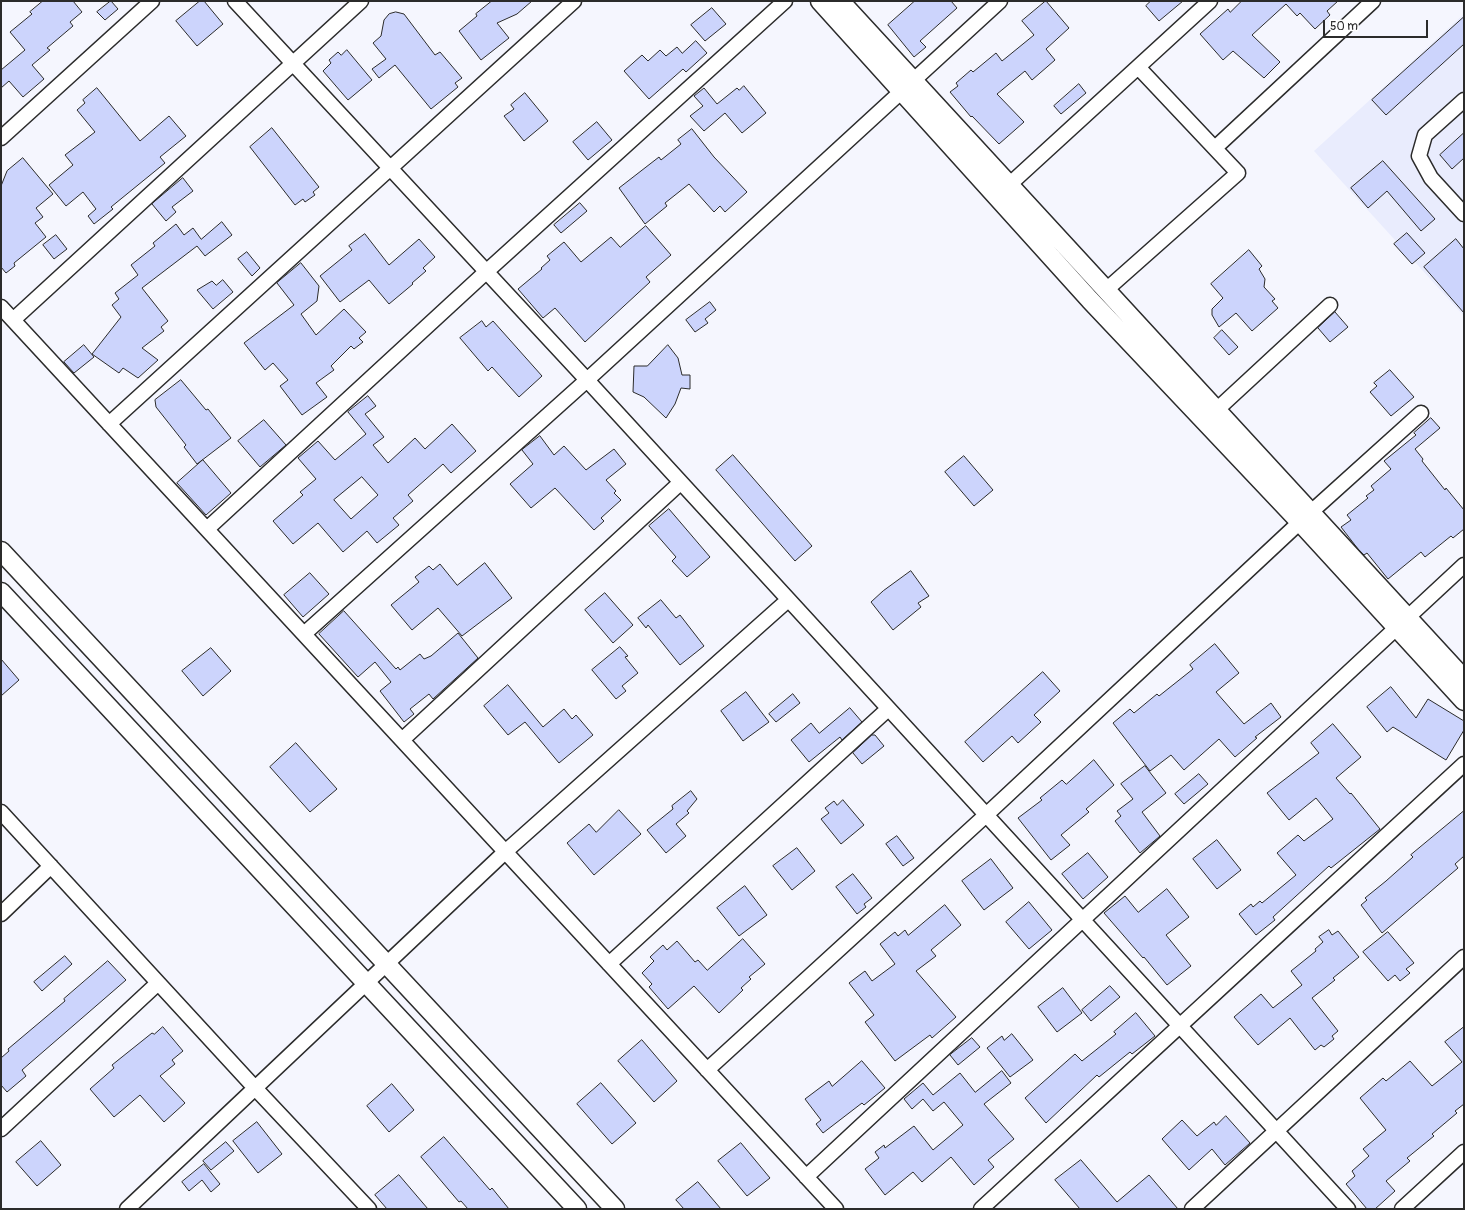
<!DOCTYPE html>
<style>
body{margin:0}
#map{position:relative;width:1465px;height:1210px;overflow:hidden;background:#f5f6fe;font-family:Pangolin,sans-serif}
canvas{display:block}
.frame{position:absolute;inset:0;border:2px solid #2b2b2b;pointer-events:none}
.scale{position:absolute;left:1323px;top:20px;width:105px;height:18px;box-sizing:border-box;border:2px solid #2b2b2b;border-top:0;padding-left:5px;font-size:12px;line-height:14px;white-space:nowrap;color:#2b2b2b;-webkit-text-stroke:3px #fff;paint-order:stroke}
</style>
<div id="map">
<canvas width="1465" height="1210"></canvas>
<div class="frame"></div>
<div class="scale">50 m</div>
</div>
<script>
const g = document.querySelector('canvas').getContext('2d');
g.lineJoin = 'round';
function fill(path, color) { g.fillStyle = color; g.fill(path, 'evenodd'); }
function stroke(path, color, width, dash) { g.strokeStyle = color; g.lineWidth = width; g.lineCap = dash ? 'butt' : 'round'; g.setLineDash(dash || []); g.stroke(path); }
fill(new Path2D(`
 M1464 14V316L1314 151Z`), '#e9ecfd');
const building = new Path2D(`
 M43 1H73L82 12 70 22 73 26 47 48 50 50 32 65 44 79 23 97 9 81 1 88V70L25 50 10 32 32 14 30 12Z
 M111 1 118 9 105 20 97 12Z
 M200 1H204L223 24 197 46 176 21Z
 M492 1H532L517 14 497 23 509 38 481 60 459 31 477 16 476 14Z
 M915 1H951L957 8 920 41 926 47 914 57 888 25Z
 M1046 1 1069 28 1046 49 1055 60 1032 80 1025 71 997 94 1024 122 999 144 972 116 971 117 950 92 958 86 956 83 971 70 973 72 996 53 1002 61 1007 57 1034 35 1022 21Z
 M1151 1H1183L1159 21 1146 6Z
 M1242 1H1338L1327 11 1330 15 1315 29 1300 13 1297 16 1286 4 1252 35 1280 62 1264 78 1233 51 1223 60 1200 34 1228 9 1230 12Z
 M712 8 726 24 705 41 691 25Z
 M396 12 404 14 435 55 440 52 462 78 455 83 458 87 431 109 395 65 379 78 372 69 386 59 373 43 381 36 384 20 389 14Z
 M1464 17V44L1386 115 1372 100Z
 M696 41 707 53 686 72 683 69 649 99 624 71 642 55 648 61 660 50 666 56 677 47 682 53Z
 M347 50 372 80 348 100 323 71 331 63 329 60 338 52 341 55Z
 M1079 84 1086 93 1061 114 1054 106Z
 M744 86 766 113 742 133 725 113 704 131 690 116 703 106 694 96 704 88 717 104 737 88 739 90Z
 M97 88 140 141 169 116 186 136 160 157 165 163 111 207 113 209 94 224 88 216 96 209 83 192 66 206 49 185 73 165 65 155 95 132 77 110 85 103 83 100Z
 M525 93 548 121 524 141 504 116 514 109 511 105Z
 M597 122 612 140 588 160 573 142Z
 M272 128 319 187 313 192 315 195 305 202 303 199 295 205 250 147Z
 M692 129 714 157 747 192 725 212 720 206 714 212 689 184 665 203 667 206 645 224 619 188 659 157 661 160 681 144 678 140Z
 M1464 133V158L1452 169 1440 155Z
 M23 158 53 194 36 208 43 217 35 223 46 237 14 263 15 266 6 273 1 267V186L7 171Z
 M1383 161 1435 219 1421 231 1387 191 1368 208 1351 188Z
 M183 178 193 191 172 207 176 212 166 221 152 204Z
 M580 203 587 211 561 233 554 225Z
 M222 222 232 235 205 256 197 246 142 288 168 321 161 327 164 331 142 348 158 360 138 378 123 368 119 373 92 354 121 317 112 305 119 299 115 293 138 275 131 265 155 246 153 243 176 224 184 235 193 228 201 239Z
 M646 226 671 255 646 277 650 282 585 342 555 308 543 318 518 289 542 269 541 268 550 260 547 256 564 242 581 262 611 237 620 247Z
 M1407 233 1425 253 1412 264 1394 244Z
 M365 234 389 265 419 239 435 257 423 268 426 271 412 283 413 284 389 304 369 280 340 302 320 276 352 250 349 246Z
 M56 235 67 249 54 259 43 245Z
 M1456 239 1464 249V313L1424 267Z
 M1249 250 1262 266 1259 269 1265 279 1264 287 1275 299 1272 301 1278 308 1252 331 1236 313 1219 327 1212 315V309L1223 298 1211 284Z
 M247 252 260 268 252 276 238 259Z
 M301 263 319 286 317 301 301 314 316 335 344 309 366 332 359 338 363 342 354 349 351 346 331 366 334 370 316 383 327 397 302 415 280 386 288 380 273 363 265 370 244 343 294 305 277 283Z
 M223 280 233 292 213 309 197 290 212 281 216 285Z
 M710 302 716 310 705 319 708 323 695 332 686 320Z
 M1335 312 1348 327 1330 342 1318 328Z
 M482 321 486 327 493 321 542 376 519 397 492 367 488 371 460 338Z
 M1222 330 1238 347 1229 355 1214 338Z
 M84 345 94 357 74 373 64 362Z
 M668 345 678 358 682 375H690V389L681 388 675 404 666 418 644 397 633 392 634 366H647Z
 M1390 370 1414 397 1391 416 1370 392 1377 386 1374 383Z
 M181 380 206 410 208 409 231 438 197 464 184 447 186 445 156 407 155 400Z
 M368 396 376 406 365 414 384 437 373 445 388 463 415 438 425 449 452 424 476 451 451 473 443 464 408 495 413 501 393 518 399 525 377 543 367 531 343 552 318 523 293 544 273 521 303 495 300 492 316 479 298 458 318 441 335 460 366 434 348 412ZM362 477 378 495 351 519 334 500Z
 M1431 418 1440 428 1415 449 1423 459 1422 461 1445 490 1446 488 1464 510V529L1453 538 1451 536 1425 557 1421 552 1388 579 1367 553 1364 555 1358 549 1341 527 1351 520 1347 515 1368 498 1366 496 1374 490 1371 486 1391 469 1384 461 1416 435 1414 433Z
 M264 420 286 445 260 467 238 441Z
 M540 436 554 455 564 446 586 470 614 449 626 464 606 480 616 491 614 493 621 500 601 518 604 521 594 530 555 488 531 508 510 484 533 464 522 450Z
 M733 455 812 546 795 561 716 470Z
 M964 456 993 490 974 506 945 472Z
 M203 460 231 493 206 515 177 483Z
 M669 509 710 557 687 577 672 561 676 557 649 526Z
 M485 563 512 598 462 636 438 608 412 630 391 605 419 582 415 577 429 566 433 570 440 564 457 585Z
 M911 571 929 596 918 603 921 607 893 630 871 602 883 591Z
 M310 573 329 594 303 617 284 595Z
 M605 593 633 625 613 643 585 610Z
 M661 600 676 618 680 615 704 646 680 665 648 625 646 628 638 618Z
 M344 611 396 669 398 667 400 670 420 654 424 659 431 656 458 633 478 658 433 699 429 694 410 709 414 714 404 722 380 691 391 682 375 662 358 677 319 634Z
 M1215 644 1239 673 1216 692 1244 724 1271 703 1281 717 1255 737 1257 738 1235 757 1219 739 1184 770 1171 755 1150 771 1113 723 1130 709 1134 713 1157 694 1159 696 1193 669 1190 665Z
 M620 647 628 656 625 657 638 673 622 686 626 691 616 699 592 670Z
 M211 648 231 671 203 696 182 671Z
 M1 659 19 680 1 696Z
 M1043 672 1060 691 1034 715 1041 722 1018 743 1012 736 983 762 965 742Z
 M508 685 543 727 564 709 572 719 576 715 593 735 559 763 525 722 508 735 484 706Z
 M1391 687 1416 718 1428 699 1464 721V730L1446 760 1393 727 1387 732 1367 707Z
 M746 692 769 722 743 741 721 711Z
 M793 694 800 703 776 722 769 714Z
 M850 708 862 722 842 740 840 737 809 762 791 740 811 723 819 733Z
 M1333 724 1361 757 1336 778 1350 794 1351 793 1380 829 1331 868 1329 866 1273 917 1275 920 1256 935 1239 914 1251 904 1253 907 1260 901 1262 903 1296 875 1277 853 1298 835 1304 841 1333 819 1316 798 1289 820 1267 793 1319 753 1311 743Z
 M872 735H875L884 746 862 764 853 753Z
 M296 743 337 789 310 812 270 767Z
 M1094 760 1114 785 1086 809 1089 812 1061 835 1070 845 1051 860 1018 818 1042 800 1040 798 1062 780 1066 784Z
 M1145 766 1166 793 1142 812 1160 836 1140 853 1115 821 1121 816 1117 811 1133 799 1121 784Z
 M1199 774 1208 784 1184 804 1175 794Z
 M691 791 697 799 687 811 689 813 676 824 686 836 666 853 647 830 673 809 672 806Z
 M843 800 864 825 841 844 821 819 829 813 825 808 834 801 837 805Z
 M619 810 641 834 594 875 567 843 589 824 596 832Z
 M1464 811V856L1455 864 1458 868 1382 933 1361 905 1367 900 1365 898 1386 881 1413 857 1411 855Z
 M897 836 914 858 903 866 886 844Z
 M1217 840 1241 870 1217 889 1193 859Z
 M797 848 815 871 792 890 773 866Z
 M1088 853 1108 877 1083 899 1062 874Z
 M991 859 1013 888 984 910 962 881Z
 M853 874 872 898 864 904 866 907 857 914 836 887Z
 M745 886 767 915 739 936 717 908Z
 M1167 889 1189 917 1166 935 1191 966 1167 985 1144 957 1143 958 1104 913 1125 896 1138 912Z
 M1029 902 1052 930 1029 949 1006 922Z
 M945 905 961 925 931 950 936 956 916 971 956 1017 932 1038 930 1035 895 1061 865 1022 874 1015 849 983 865 971 872 981 895 964 880 944 895 932 898 936 905 930 908 935Z
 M1329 930 1332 935 1338 931 1359 957 1333 978 1335 980 1312 998 1338 1031 1332 1036 1334 1039 1324 1047 1321 1045 1315 1050 1290 1018 1258 1045 1234 1017 1261 994 1273 1008 1302 985 1291 971 1316 951 1315 949 1323 942 1319 937Z
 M1388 932 1414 963 1406 969 1410 973 1400 981 1395 975 1388 981 1363 952Z
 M743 939 765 964 749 977 751 979 741 988 743 990 719 1013 694 986 668 1009 649 987 652 984 642 973 654 961 650 957 663 945 667 950 677 941 695 962 698 960 707 970Z
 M65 956 72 964 42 991 34 982Z
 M108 961 126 980 22 1070 26 1076 7 1092 1 1085V1058L9 1051 8 1049 65 1001 64 999Z
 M1110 986 1120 997 1091 1021 1082 1010Z
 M1063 988 1082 1013 1057 1032 1038 1007Z
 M1136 1013 1155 1036 1132 1054 1130 1052 1099 1077 1097 1075 1046 1123 1025 1098 1075 1054 1082 1061 1116 1034 1114 1032Z
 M163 1027 183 1051 172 1060 175 1064 160 1076 185 1103 164 1122 140 1095 114 1117 90 1089 114 1068 112 1065 152 1033 154 1034Z
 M1464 1027V1104L1455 1111 1457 1113 1432 1134 1434 1136 1407 1158 1410 1161 1386 1181 1395 1191 1375 1209H1367L1346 1184 1355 1176 1352 1171 1369 1156 1363 1149 1386 1130 1360 1098 1383 1078 1386 1081 1410 1061 1432 1086 1462 1062 1445 1042Z
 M1012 1034 1033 1060 1010 1077 987 1048 1002 1036 1004 1040Z
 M972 1038 980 1047 958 1065 950 1055Z
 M642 1040 677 1081 654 1102 618 1061Z
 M862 1061 885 1088 864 1105 862 1103 823 1133 816 1124 821 1120 805 1099 829 1081 832 1086Z
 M1002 1071 1011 1083 984 1104 1014 1139 988 1160 994 1167 974 1185 951 1157 922 1182 913 1172 885 1195 865 1169 879 1158 875 1152 884 1145 885 1148 914 1126 933 1150 963 1125 944 1102 933 1111 923 1099 912 1109 904 1099 923 1083 933 1095 960 1073 975 1092Z
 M601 1083 636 1123 612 1144 577 1104Z
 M392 1084 414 1110 389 1132 367 1106Z
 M1226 1116 1250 1143 1225 1165 1212 1149 1189 1170 1162 1139 1182 1120 1197 1136 1214 1122 1216 1125Z
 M257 1122 282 1154 258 1173 233 1141Z
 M444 1137 490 1190 492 1188 509 1209H468L461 1201 459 1202 421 1157Z
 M41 1141 61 1165 37 1186 16 1162Z
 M226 1142 234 1151 211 1170 203 1161Z
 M741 1143 770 1178 747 1196 718 1161Z
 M1081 1160 1117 1202 1149 1175 1178 1209H1080L1055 1180Z
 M204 1164 220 1184 211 1192 202 1180 189 1191 182 1182Z
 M399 1175 428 1209H387L375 1195Z
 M698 1182 721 1209H684L676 1200Z`);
fill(building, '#ccd4fc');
stroke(building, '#2b2b2b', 1);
const minor = new Path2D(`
 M235 1 587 380 1348 1209
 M1464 100 1425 135 1419 156 1431 178 1464 214
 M1 138 152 1
 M1215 148 1373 1
 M1009 185 1210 1
 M1106 290 1238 173 1138 67
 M1 307 836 1209
 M13 320 361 1
 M1210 416 1330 305
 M109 424 574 1
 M207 529 486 272 785 1
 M304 634 587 380 1000 1
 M402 740 680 483
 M1 812 255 1088 369 1209
 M1 914 51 866
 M609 964 888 709
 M707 1070 985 816 1300 522 1421 413
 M1 1129 158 983
 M806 1177 1464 565
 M127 1209 505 852 788 600
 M981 1209 1464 764
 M1192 1209 1464 957
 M1402 1209 1464 1152`);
const major = new Path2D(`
 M820 1 1090 300 1300 522 1464 701
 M840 1 1464 679
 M1 551 615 1209
 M1 592 577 1209`);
stroke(minor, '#2b2b2b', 17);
stroke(major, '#2b2b2b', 21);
stroke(minor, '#fff', 14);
stroke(major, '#fff', 18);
</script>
